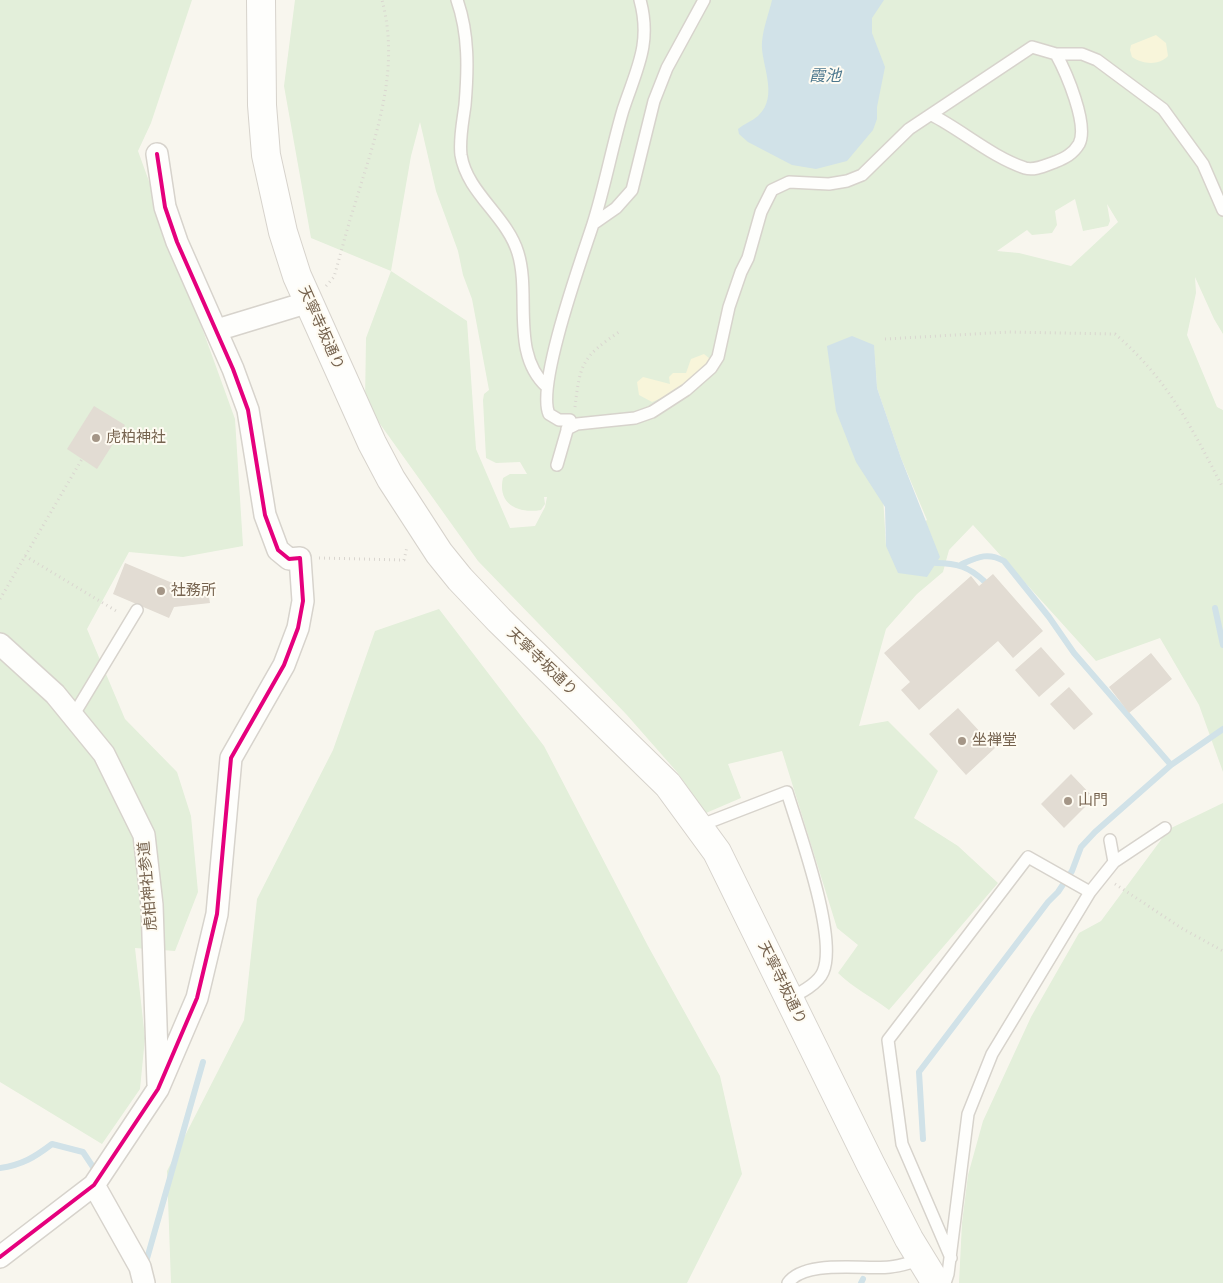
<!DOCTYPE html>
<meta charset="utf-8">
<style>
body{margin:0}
canvas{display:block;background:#f8f6ee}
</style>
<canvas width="1223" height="1283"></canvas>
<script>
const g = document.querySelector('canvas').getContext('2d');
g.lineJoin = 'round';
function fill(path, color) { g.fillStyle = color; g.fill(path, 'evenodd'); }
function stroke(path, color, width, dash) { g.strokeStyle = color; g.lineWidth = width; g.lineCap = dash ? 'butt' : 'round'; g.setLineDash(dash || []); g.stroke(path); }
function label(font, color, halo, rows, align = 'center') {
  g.font = font + ' Montserrat,"Noto Sans JP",sans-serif'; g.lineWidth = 4; g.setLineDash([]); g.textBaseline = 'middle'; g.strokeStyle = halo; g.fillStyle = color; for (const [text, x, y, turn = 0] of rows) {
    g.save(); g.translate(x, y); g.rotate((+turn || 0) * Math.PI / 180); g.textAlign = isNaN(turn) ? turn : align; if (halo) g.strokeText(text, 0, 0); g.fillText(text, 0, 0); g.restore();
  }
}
fill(new Path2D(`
 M0 0H192L151 123 138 151 235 419 243 546 183 557 129 552 87 629 125 719 177 772 191 816 198 892 175 951 135 948 145 1038 140 1089 102 1144 0 1082Z
 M295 0H1223V334L1214 319 1195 277 1196 293 1187 335 1217 407 1223 410V772L1199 705 1160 638 1096 661 973 525 949 550 943 572 917 594 886 629 859 726 888 721 938 771 914 818 958 846 998 883 889 1010C872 997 853 988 838 973L858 945 837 928 782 751 728 764 741 798 706 813 677 772 626 714 478 561 365 403 366 338 391 271 311 238 284 86ZM420 122 436 191 458 251 463 275 472 299 489 390 484 394 483 400 486 458 496 463 520 462 527 474H510L503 478C497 504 518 514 541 510L545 504 544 497H547L545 507 535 526 510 528 476 449 467 321 391 271 411 156ZM1075 199 1083 231 1108 226 1110 221 1107 204 1118 222 1071 266 1019 253 997 251 1027 230 1032 235 1052 233 1057 225 1055 211ZM874 345 877 388 901 458 927 520 886 546Z
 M439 609 544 746 648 946 720 1076 742 1174 687 1283H171L167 1171 244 1020 257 899 333 750 375 631Z
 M1223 803V1283H959L962 1223 968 1175 983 1121 1031 1017 1079 933 1101 921 1169 829Z`), '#e3efda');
fill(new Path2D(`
 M1156 35 1166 43 1168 56C1159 66 1142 64 1132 57L1130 50 1131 45Z
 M704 354 709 358 707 365 671 394 652 402 639 395 637 382 643 377 670 384 669 377 673 373H686L691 359Z`), '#f8f5da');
fill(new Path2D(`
 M772 0H884L872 18V33L885 67 877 107V119L873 130 847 161 816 169 792 165 748 142 739 134 738 129C744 124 752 121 758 116 780 96 760 63 762 42 763 28 769 13 772 0Z
 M852 336 874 345 877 388 901 458 940 557 927 577 898 573 886 546 885 507 856 462 836 411 827 346Z`), '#d1e2e8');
stroke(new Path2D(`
 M936 563C957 563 969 567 984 581
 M962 564C978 557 988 552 1004 561L1049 617 1074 653 1171 765
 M1215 608 1223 645
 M923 1139 919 1072 1048 902 1058 892 1072 871 1081 847 1095 832 1171 765 1223 729
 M0 1168C22 1165 35 1157 52 1144L83 1152 97 1173
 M146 1262 203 1062
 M861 1283 863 1279`), '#d1e2e8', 6);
fill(new Path2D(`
 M94 406 125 425 97 469 67 449Z
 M125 563 182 587 207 585 210 603 174 607 169 618 113 594Z
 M993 574 1043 631 1013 658 998 641 919 710 901 690 910 682 884 653 971 576 979 586Z
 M1041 647 1065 674 1039 697 1015 670Z
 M1151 653 1172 679 1129 713 1109 687Z
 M1069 687 1093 714 1074 730 1050 704Z
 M958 708 995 748 966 775 929 734Z
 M1071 774 1094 798 1064 828 1041 804Z`), '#e2dcd3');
const service = new Path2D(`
 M457 0C469 34 468 70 465 105 463 121 459 139 461 155 467 193 507 216 518 253 531 295 510 354 547 387
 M932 115C963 131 992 157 1025 168 1035 171 1046 165 1055 162 1065 158 1073 154 1079 144 1089 125 1066 72 1056 54
 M593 224 616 208 632 190 654 101 667 68 704 0
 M567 429 577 424 635 418 652 412 686 390 711 368 718 357 729 307 741 272 748 258 761 212 772 190 789 182 829 184 847 181 862 175 909 129 1032 47 1056 54H1082L1097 60 1163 109 1203 164 1223 210
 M557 465 570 420H559L549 414C536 385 582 258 593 224 605 186 612 147 623 110 636 70 652 44 640 0
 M73 716 137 610
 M699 826 787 792C799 831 838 938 823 972 818 984 800 993 790 998
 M1110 840 1114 862
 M951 1258 902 1144 888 1040 1028 857 1090 892
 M788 1283C805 1259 864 1270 890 1267 901 1266 911 1262 921 1260
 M945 1283 948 1274 968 1114 992 1054 1090 892 1114 862 1165 828`);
const minor = new Path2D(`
 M217 330 309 302
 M0 644 55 694 104 754 144 835 152 905 158 1084
 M94 1185 140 1267 144 1283
 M0 1257 94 1185 158 1089 197 998 217 914 231 758 284 665 298 628 303 601 300 558 289 559 278 550 265 515 248 410 233 369 177 242 165 207 157 154`);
const tertiary = new Path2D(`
 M261 0 262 105 266 155 283 232 297 276 372 443 391 479 439 553 460 579 499 620 668 785 717 852 870 1163 909 1239 936 1283`);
stroke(service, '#d7d3cc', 14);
stroke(minor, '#d7d3cc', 24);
stroke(tertiary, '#d7d3cc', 30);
stroke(new Path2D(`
 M326 286 334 277C341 253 347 228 355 204 375 137 401 71 382 0
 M885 339 1009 332 1115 334C1167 378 1192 428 1223 488
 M575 407C580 364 582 357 619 332
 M25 556 118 612
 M319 558 404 560 407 547
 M0 599 82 459
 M1115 884 1183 929 1223 951`), '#dad6d0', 3, [1, 4]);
stroke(service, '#fefefc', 11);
stroke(minor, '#fefefc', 21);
stroke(tertiary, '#fefefc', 28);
stroke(new Path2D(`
 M0 1257 94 1185 158 1089 197 998 217 914 231 758 284 665 298 628 303 601 300 558 289 559 278 550 265 515 248 410 233 369 177 242 165 207 157 154`), '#e5007d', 4);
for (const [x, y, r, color] of [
 [96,438,5,"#a49687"],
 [161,591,5,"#a49687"],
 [962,741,5,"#a49687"],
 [1068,801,5,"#a49687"]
]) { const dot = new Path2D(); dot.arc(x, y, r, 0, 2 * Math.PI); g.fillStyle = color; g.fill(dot); stroke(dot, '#fefbf2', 2); }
label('15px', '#76634f', '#fefbf2', [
 ["天寧寺坂通り",321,328,66],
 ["天寧寺坂通り",542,662,44],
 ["虎柏神社参道",148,886,-95],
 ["天寧寺坂通り",782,983,64]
]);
label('15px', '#76634f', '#fefbf2', [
 ["虎柏神社",106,438],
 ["社務所",171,591],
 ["坐禅堂",972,741],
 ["山門",1078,801]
], 'left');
label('italic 16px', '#4d788e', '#fefbf2', [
 ["霞池",825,76]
]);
</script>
